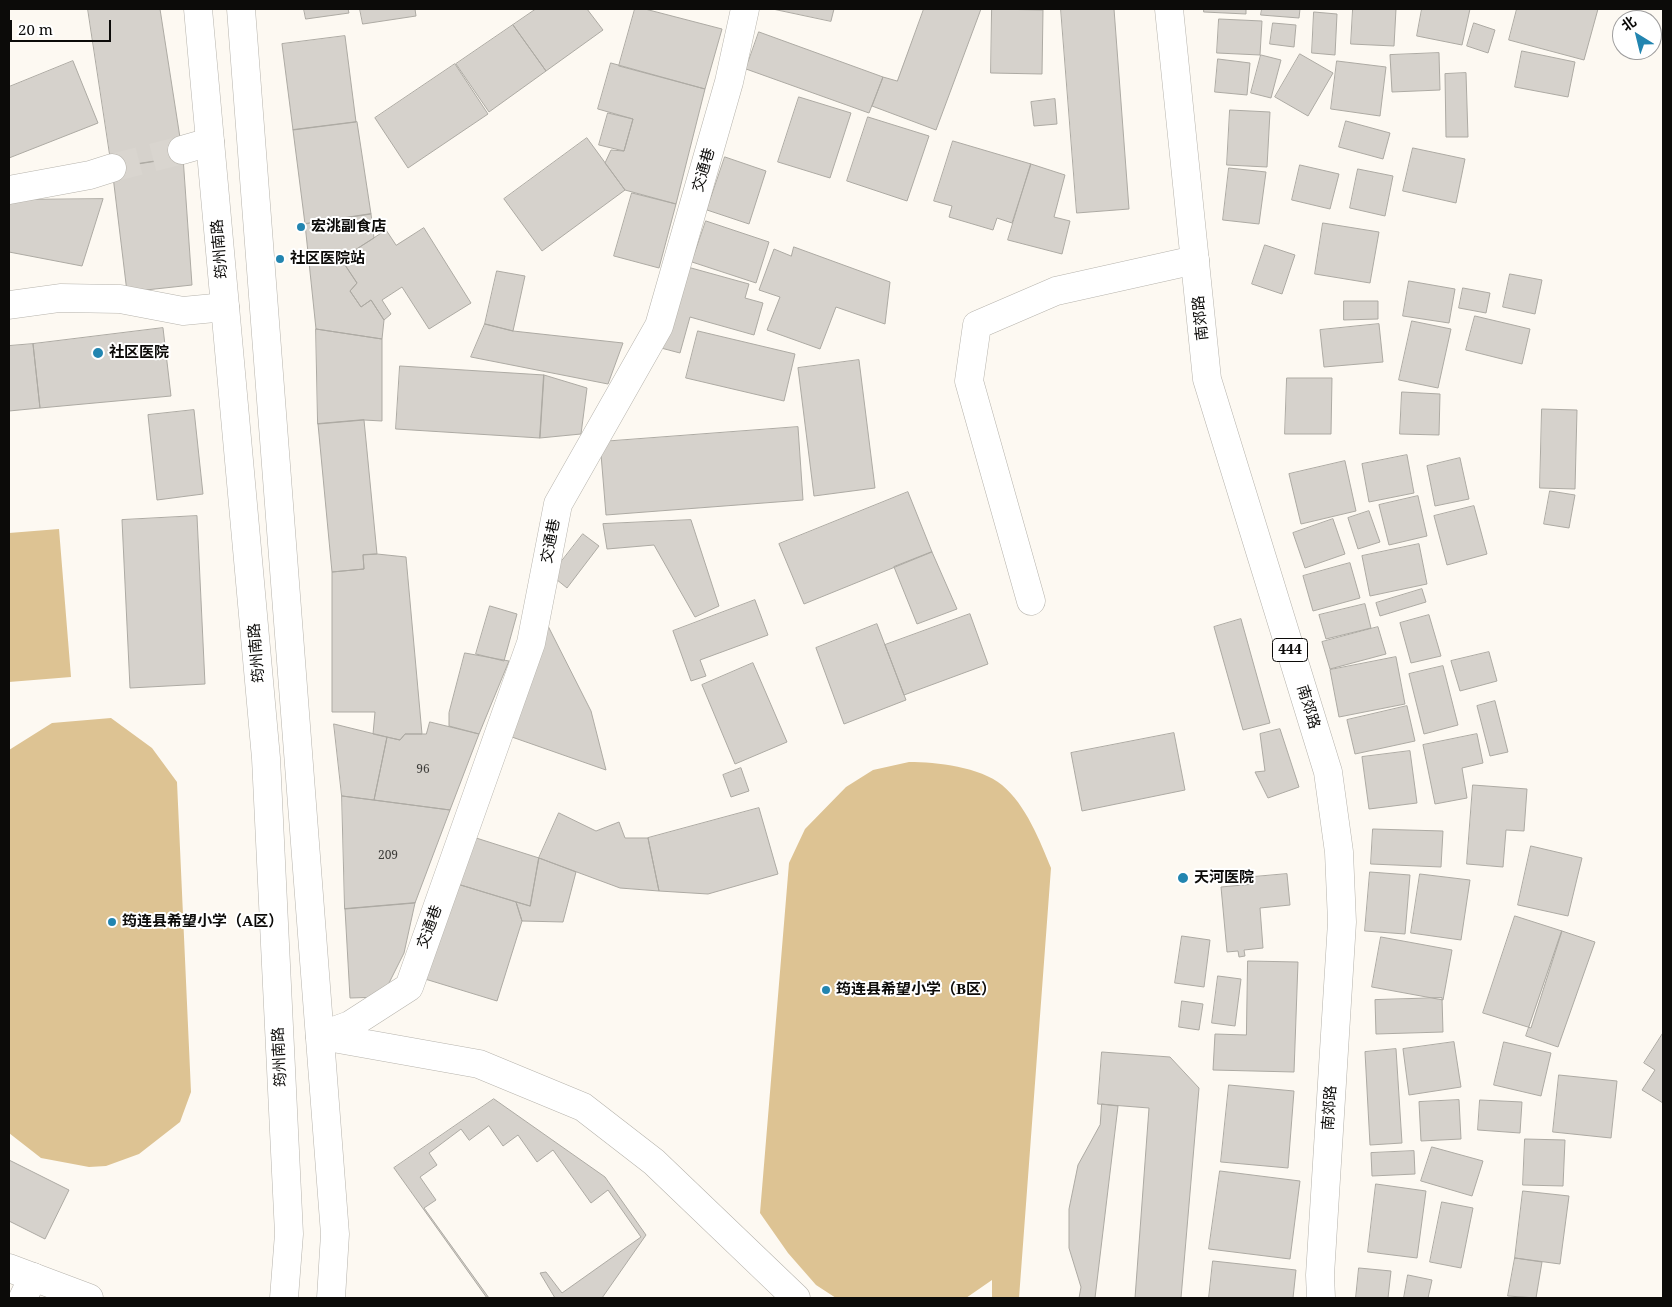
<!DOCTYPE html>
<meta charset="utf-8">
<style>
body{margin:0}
#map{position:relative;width:1672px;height:1307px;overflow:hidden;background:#fdf9f2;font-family:"Noto Serif","Noto Sans SC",serif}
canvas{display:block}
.frame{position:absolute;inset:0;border:10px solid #0c0b09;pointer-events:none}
.north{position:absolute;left:1612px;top:10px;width:50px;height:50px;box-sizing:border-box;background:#fff;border:1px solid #9e9d9d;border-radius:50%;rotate:324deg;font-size:14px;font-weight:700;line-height:20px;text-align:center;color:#0c0b09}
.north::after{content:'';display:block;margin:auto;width:18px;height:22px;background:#2285b0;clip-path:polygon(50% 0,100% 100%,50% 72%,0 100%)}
.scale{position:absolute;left:10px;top:20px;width:101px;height:22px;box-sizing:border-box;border:2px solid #0c0b09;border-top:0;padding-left:6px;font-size:15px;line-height:18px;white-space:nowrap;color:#0c0b09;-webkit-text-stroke:4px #fff;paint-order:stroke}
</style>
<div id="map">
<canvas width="1672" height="1307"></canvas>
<div class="frame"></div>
<div class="north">北</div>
<div class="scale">20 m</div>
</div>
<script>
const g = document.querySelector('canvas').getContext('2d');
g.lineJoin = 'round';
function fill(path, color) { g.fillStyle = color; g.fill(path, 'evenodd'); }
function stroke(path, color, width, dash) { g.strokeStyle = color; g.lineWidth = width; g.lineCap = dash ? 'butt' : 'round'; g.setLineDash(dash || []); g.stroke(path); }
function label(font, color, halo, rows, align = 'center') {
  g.font = font + ' "Noto Serif","Noto Sans SC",serif'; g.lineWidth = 4; g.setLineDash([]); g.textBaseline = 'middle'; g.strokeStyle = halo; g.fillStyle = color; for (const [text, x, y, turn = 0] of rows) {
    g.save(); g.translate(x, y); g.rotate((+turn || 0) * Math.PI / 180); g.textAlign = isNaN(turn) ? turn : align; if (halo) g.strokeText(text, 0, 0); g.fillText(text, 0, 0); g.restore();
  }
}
fill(new Path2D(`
 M59 529 71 677 9 682V533Z
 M111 718 152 748 177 782 191 1092 180 1122 139 1154 106 1166 89 1167 41 1158 9 1133V750L52 723Z
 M909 762C937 762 980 767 1002 785 1026 805 1040 841 1051 868L1019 1298H992V1280L966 1298H836L816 1285 788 1253 760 1213 789 863 805 829 846 787 873 770Z`), '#ddc393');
const building = new Path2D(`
 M88 9H160L183 157 112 168Z
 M304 9H348L349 13 306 19Z
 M360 9H415L416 16 363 24Z
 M536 9H587L603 30 546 71 513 25Z
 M635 9H645L722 29 705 89 619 66Z
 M773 9H834L831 21Z
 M924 9H981L936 130 872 106 883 77 897 81Z
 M992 9 1043 10 1042 74 991 73Z
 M1061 9H1114L1129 209 1077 213Z
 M1204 9H1246V14L1204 12Z
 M1262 9H1300L1299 18 1261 15Z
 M1353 9H1396L1394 46 1351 44Z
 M1422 9H1470L1462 45 1417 36Z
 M1517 9H1598L1584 60 1509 40Z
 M1314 12 1337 14 1335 55 1312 53Z
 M1219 19 1262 21 1260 55 1217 53Z
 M1273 23 1296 25 1294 47 1270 44Z
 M1474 23 1495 30 1488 53 1467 46Z
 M513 25 546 71 489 112 456 64Z
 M759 32 883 77 869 113 746 69Z
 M345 36 356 122 293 130 282 44Z
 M1522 51 1575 62 1568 97 1515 87Z
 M1439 53 1440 90 1392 92 1390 55Z
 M1300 54 1333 73 1308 116 1275 97Z
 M1261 55 1281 60 1271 98 1251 93Z
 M1218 59 1250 63 1247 95 1215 92Z
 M73 61 98 123 9 158V87Z
 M1337 61 1386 67 1380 116 1331 109Z
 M611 63 705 89 676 204 625 190 605 163 611 150 624 151 633 119 598 109Z
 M455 64 488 114 408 168 375 118Z
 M1466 73 1468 137H1446L1445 74Z
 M799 97 851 113 830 178 778 162Z
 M1055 99 1057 124 1034 126 1031 102Z
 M1230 110 1270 112 1267 167 1227 165Z
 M608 113 633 119 624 151 599 145Z
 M868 117 929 136 907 201 847 181Z
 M1346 121 1390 133 1383 159 1339 147Z
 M357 122 371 214 305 224 293 130Z
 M587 138 625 190 542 251 504 199Z
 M953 141 1031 164 1012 223 997 218 993 230 949 217 952 206 934 201Z
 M1413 148 1465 159 1456 203 1403 191Z
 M183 157 192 285 127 292 112 168Z
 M725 157 766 171 749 224 707 210Z
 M1031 164 1065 175 1054 217 1070 221 1062 254 1008 240Z
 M1300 165 1339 174 1330 209 1292 200Z
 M1229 168 1266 172 1259 224 1223 220Z
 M1358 169 1393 176 1385 216 1350 208Z
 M632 193 676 204 659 268 614 256Z
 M103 199 82 266 9 252V200Z
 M371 214 374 238 341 259 357 283 350 291 361 307 371 300 384 320 382 339 316 329 305 224Z
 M706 221 769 242 756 283 692 262Z
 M1323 223 1379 232 1370 283 1315 274Z
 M424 228 471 303 429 329 402 287 382 300 391 314 384 320 371 300 361 307 350 291 357 283 341 259 386 230 396 245Z
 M1265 245 1295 255 1282 294 1252 284Z
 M794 247 890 282 885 324 836 307 820 349 767 330 780 297 759 290 774 249 791 256Z
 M684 266 749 284 745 298 763 303 754 335 690 317 680 353 661 348Z
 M497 271 525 276 513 331 485 324Z
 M1510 274 1542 280 1535 314 1503 307Z
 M1409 281 1455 289 1449 323 1403 316Z
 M1463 288 1490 293 1486 313 1459 308Z
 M1344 301H1378V319L1344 320Z
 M1475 316 1530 329 1522 364 1466 350Z
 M1412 321 1451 329 1438 388 1399 380Z
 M485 324 513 331 623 343 608 384 471 357Z
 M1379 324 1383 362 1324 367 1320 330Z
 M163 328 171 396 40 408 33 344Z
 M316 329 382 339V421L364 420 318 424Z
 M698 331 795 354 784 401 686 378Z
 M33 344 40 408 9 411V346Z
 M859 360 875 488 814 496 798 368Z
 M400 366 544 375 540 438 396 429Z
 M544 375 587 388 581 434 540 438Z
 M1287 378H1332L1331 434H1285Z
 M1402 392 1440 394 1439 435 1400 434Z
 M1542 409 1577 410 1575 489 1540 488Z
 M194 410 203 494 157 500 148 415Z
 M364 420 377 554 363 555 364 569 332 572 318 424Z
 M798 427 803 500 606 515 600 442Z
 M1407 455 1414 493 1369 502 1362 464Z
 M1460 458 1469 499 1435 506 1427 466Z
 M1345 461 1356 511 1301 524 1289 474Z
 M1550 491 1575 495 1569 528 1544 524Z
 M908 492 932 552 804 604 779 544Z
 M1418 496 1427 536 1389 545 1379 505Z
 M1474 506 1487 554 1447 565 1434 516Z
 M1369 511 1380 542 1358 549 1348 518Z
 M197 516 205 684 130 688 122 520Z
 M1333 519 1345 554 1305 568 1293 533Z
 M691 520 719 606 695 617 654 545 607 549 603 524Z
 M583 534 599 546 567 588 551 575Z
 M1419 544 1427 584 1370 596 1362 556Z
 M932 552 957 609 917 624 894 567Z
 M377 554 406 557 422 734H405L400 740 373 734 375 712H332V572L364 569 363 555Z
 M1350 563 1360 598 1313 611 1303 576Z
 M1422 589 1426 602 1380 616 1376 603Z
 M755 600 768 635 700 660 706 676 691 681 673 631Z
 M1365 604 1371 628 1326 639 1319 615Z
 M490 606 517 614 504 661 476 654Z
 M970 614 988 664 904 695 885 645Z
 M1429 615 1441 656 1411 663 1400 623Z
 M1241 619 1270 723 1243 730 1214 627Z
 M547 624 591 711 606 770 509 736Z
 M877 624 906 700 844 724 816 648Z
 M1378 627 1386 654 1330 669 1322 642Z
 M1489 652 1497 681 1460 691 1451 661Z
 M465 653 509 661 479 734 449 726V713Z
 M1396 657 1405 704 1339 717 1330 670Z
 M753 663 787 742 735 764 702 685Z
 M1443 666 1458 725 1424 734 1409 674Z
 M1495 701 1508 752 1490 756 1477 706Z
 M1407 706 1415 741 1355 754 1347 720Z
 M430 722 479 734 450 810 374 800 387 737 400 740 405 734H426Z
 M334 724 387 737 374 800 342 796Z
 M1280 729 1299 787 1268 798 1255 772 1265 771 1260 734Z
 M1174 733 1185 790 1082 811 1071 753Z
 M1477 734 1483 763 1462 768 1467 798 1435 804 1423 745Z
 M1410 751 1417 803 1369 809 1362 757Z
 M741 768 749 791 731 797 723 775Z
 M1473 785 1527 789 1524 831 1506 830 1503 867 1467 864Z
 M342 796 450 810 415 903 345 909Z
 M759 808 778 874 708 894 659 891 648 838Z
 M559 813 596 831 619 822 625 838H648L659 891 620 888 539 858Z
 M1373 829 1443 831 1441 867 1371 864Z
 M473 837 539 858 530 906 454 883Z
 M1531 846 1582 858 1568 916 1518 905Z
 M539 858 576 872 563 922 522 921 516 902 530 906Z
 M1370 872 1410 875 1405 934 1365 931Z
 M1287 874 1290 905 1260 908 1263 948 1244 950 1245 956 1239 957 1238 951 1227 952 1221 887 1254 884 1253 877Z
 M1420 874 1470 880 1461 940 1411 933Z
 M454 883 516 902 522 921 497 1001 425 979Z
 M415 903 404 953 382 997 350 998 345 909Z
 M1515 916 1562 931 1531 1028 1483 1013Z
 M1562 931 1595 942 1558 1047 1526 1036Z
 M1182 936 1210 940 1204 987 1175 983Z
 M1381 937 1452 950 1443 1000 1372 987Z
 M1248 961 1298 962 1294 1072 1213 1070 1215 1034 1246 1035Z
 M1218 976 1241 979 1235 1026 1212 1023Z
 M1442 998 1443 1032 1376 1034 1375 1000Z
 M1182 1001 1203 1004 1199 1030 1179 1027Z
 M1663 1033V1103L1642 1090 1655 1070 1644 1063Z
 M1454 1042 1461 1087 1409 1095 1403 1049Z
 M1504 1042 1551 1053 1541 1096 1494 1085Z
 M1396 1049 1402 1143 1370 1145 1365 1052Z
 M1102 1052 1170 1057 1199 1088 1181 1298H1135L1149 1108 1098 1104Z
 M1559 1075 1617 1081 1611 1138 1553 1132Z
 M1229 1085 1294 1091 1288 1168 1221 1162Z
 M494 1099 605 1177 646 1235 602 1298H487L394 1168Z
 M1459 1100 1461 1139 1421 1141 1419 1102Z
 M1480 1100 1522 1102 1520 1133 1478 1130Z
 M1102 1104 1118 1106 1095 1298H1079L1081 1287 1069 1248V1209L1078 1165 1100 1125Z
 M489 1126 503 1146 518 1135 537 1162 553 1150 591 1203 608 1190 641 1237 562 1293 546 1272 540 1273 555 1298H489L424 1208 436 1200 420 1177 437 1165 429 1153 461 1129 469 1140Z
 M1525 1139 1565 1140 1563 1186 1523 1185Z
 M1432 1147 1483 1161 1472 1196 1421 1181Z
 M1414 1151 1415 1174 1372 1176 1371 1153Z
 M9 1160 69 1190 45 1239 9 1221Z
 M1220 1171 1300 1181 1290 1259 1209 1249Z
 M1376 1184 1426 1191 1417 1258 1368 1252Z
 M1523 1191 1569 1196 1560 1264 1515 1258Z
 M1442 1202 1473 1208 1461 1268 1430 1262Z
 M1515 1258 1542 1262 1536 1298 1508 1296Z
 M1213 1261 1296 1270 1293 1298H1209Z
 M1359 1268 1391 1271 1388 1298H1356Z
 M1408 1275 1432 1280 1428 1298H1404Z`);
fill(building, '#d6d2cc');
stroke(building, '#adaaa3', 1);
stroke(new Path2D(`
 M112 168 182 150`), '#d9d5cf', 28, [28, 14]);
const minor = new Path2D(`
 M182 150 210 142
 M9 190 90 175 112 168
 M9 305 60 298 120 299 183 311 225 307
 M1031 601 969 381 977 325 1056 291 1195 260
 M320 1036 350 1025 409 987 531 643 558 504 659 326 729 82 745 9
 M322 1036 479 1064 583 1107 654 1162 796 1298
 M23 1298 33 1277`);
const major = new Path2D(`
 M198 9 266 758 289 1234 284 1298
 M241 9 335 1234 331 1298
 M1169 9 1207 379 1328 772 1339 852 1342 922 1320 1275 1321 1298
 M9 1268 89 1298`);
stroke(minor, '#b6b3ac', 29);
stroke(major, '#b6b3ac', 29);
stroke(minor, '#fff', 28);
stroke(major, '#fff', 28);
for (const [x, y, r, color] of [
 [301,227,5,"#2285b0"],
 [280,259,5,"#2285b0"],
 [98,353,6,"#2285b0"],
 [1183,878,6,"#2285b0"],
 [112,922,5,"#2285b0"],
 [826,990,5,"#2285b0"]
]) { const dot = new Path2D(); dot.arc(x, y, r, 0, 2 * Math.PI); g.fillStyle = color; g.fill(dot); stroke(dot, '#fff', 2); }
label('12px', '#3e3d3a', null, [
 ["96",423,770],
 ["209",388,856]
]);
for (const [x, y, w] of [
 [1290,650,35]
]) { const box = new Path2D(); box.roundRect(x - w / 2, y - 11.5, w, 23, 4); g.fillStyle = '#fff'; g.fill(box); stroke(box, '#0c0b09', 1); }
label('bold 14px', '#0c0b09', null, [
 ["444",1290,650]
]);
label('15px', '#0c0b09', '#fff', [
 ["交通巷",704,170,-74],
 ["筠州南路",220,249,-95],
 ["南郊路",1201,318,-96],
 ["交通巷",551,541,-79],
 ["筠州南路",257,653,-95],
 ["南郊路",1308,707,73],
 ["交通巷",430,927,-70],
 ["筠州南路",280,1057,-93],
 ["南郊路",1330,1108,-86]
]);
label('bold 15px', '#0c0b09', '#fff', [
 ["宏洮副食店",311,227],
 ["社区医院站",290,259],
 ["社区医院",109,353],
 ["天河医院",1194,878],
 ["筠连县希望小学（A区）",122,922],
 ["筠连县希望小学（B区）",836,990]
], 'left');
</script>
